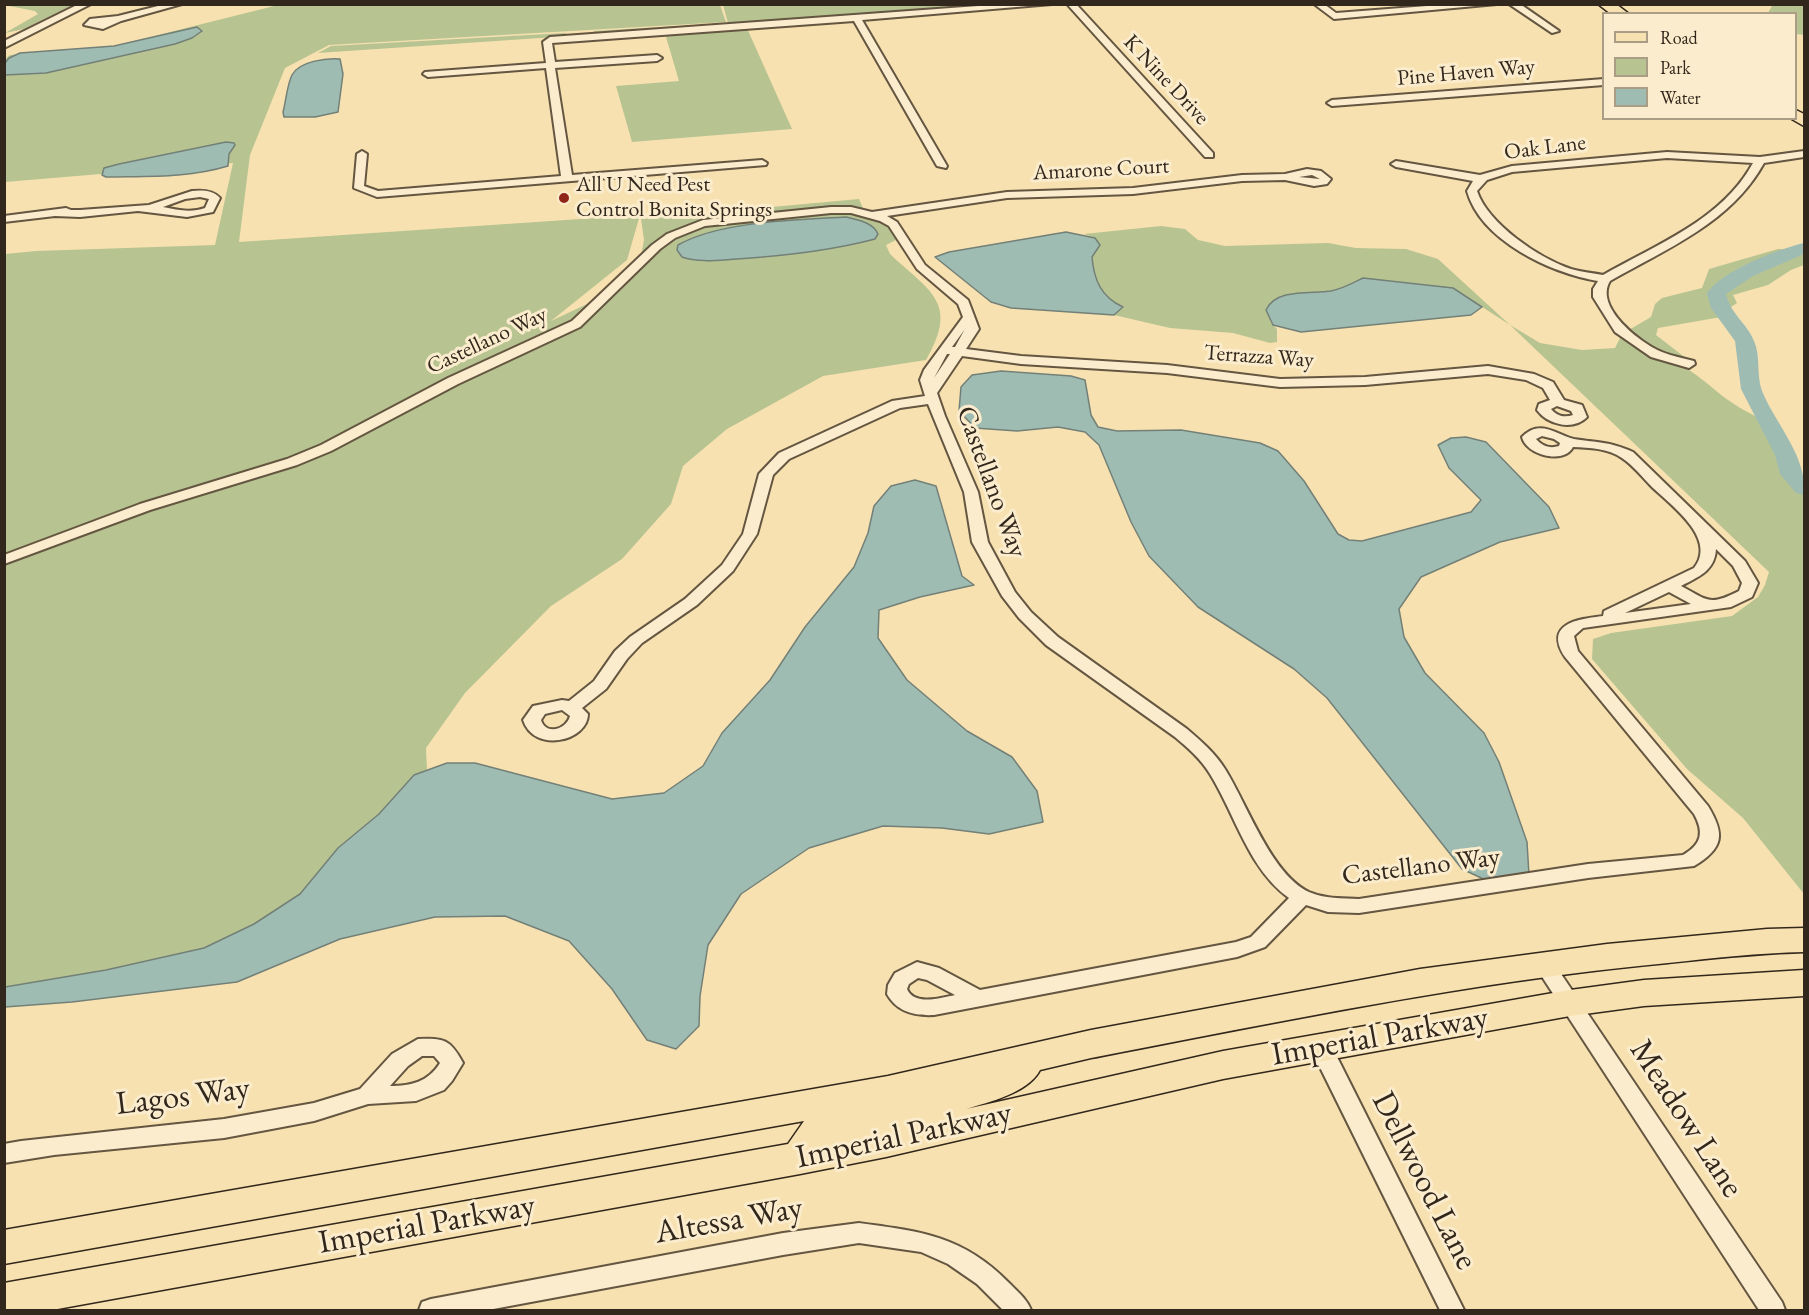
<!DOCTYPE html>
<style>
body{margin:0}
#map{position:relative;width:1809px;height:1315px;overflow:hidden;background:#f8e1b0;font-family:"EB Garamond",serif}
canvas{display:block}
.frame{position:absolute;inset:0;border:6px solid #32271c;pointer-events:none}
.legend{position:absolute;left:1602px;top:12px;width:195px;height:108px;box-sizing:border-box;background:#faeccc;border:2px solid #aa9d86;margin:0;padding:8px 10px;list-style:none;font-size:18px;color:#32271c}
.legend li{display:flex;align-items:center;gap:12px;height:30px}
.legend b{width:30px;border:2px solid #aa9d86}
</style>
<div id="map">
<canvas width="1809" height="1315"></canvas>
<div class="frame"></div>
<ul class="legend">
<li><b style="height:8px;background:#f8e1b0"></b>Road</li>
<li><b style="height:16px;background:#b7c491"></b>Park</li>
<li><b style="height:16px;background:#9fbcb3"></b>Water</li>
</ul>
</div>
<script>
const g = document.querySelector('canvas').getContext('2d');
g.lineJoin = 'round';
function fill(path, color) { g.fillStyle = color; g.fill(path, 'evenodd'); }
function stroke(path, color, width, dash) { g.strokeStyle = color; g.lineWidth = width; g.lineCap = dash ? 'butt' : 'round'; g.setLineDash(dash || []); g.stroke(path); }
function label(font, color, halo, rows, align = 'center') {
  g.font = font + ' "EB Garamond",serif'; g.lineWidth = 6; g.setLineDash([]); g.textBaseline = 'middle'; g.strokeStyle = halo; g.fillStyle = color; for (const [text, x, y, turn = 0] of rows) {
    g.save(); g.translate(x, y); g.rotate((+turn || 0) * Math.PI / 180); g.textAlign = isNaN(turn) ? turn : align; if (halo) g.strokeText(text, 0, 0); g.fillText(text, 0, 0); g.restore();
  }
}
fill(new Path2D(`
 M1773 4 1804 5V35L1796 34V14L1768 13Z
 M4 5 5 4 73 5 24 29 5 33 38 14 35 11Z
 M278 5H720L726 22 329 45 285 68 250 155 239 242 640 215 627 260 551 321 587 304 608 289 640 261 644 240 641 219 859 199 865 213 890 224 902 237 886 245 890 254C929 291 960 302 926 360L823 376 727 429 683 466 671 504 622 559 551 606 465 693 426 748 427 770 414 775 379 814 338 848 300 894 254 924 204 948 106 970 5 987V254L36 251 215 245 233 163 5 182V59L10 55 106 48Z
 M723 5H1046L746 26 792 129 632 142 616 86 679 81 664 30 592 34 594 31 728 23Z
 M565 33 570 36 318 53 331 46Z
 M1161 226 1185 229 1198 240 1225 246 1328 243 1356 248 1406 249 1438 259 1510 325 1540 343 1582 350 1615 348 1622 334 1651 317 1655 304 1662 298 1702 288 1709 269 1778 249 1804 250V265L1791 270 1768 285 1733 295 1737 303 1725 311 1727 316 1658 328 1656 335 1687 359 1689 370C1705 380 1718 394 1734 404 1747 413 1763 418 1774 429 1788 445 1789 468 1804 482V894L1743 818 1687 769 1592 659 1593 639 1611 633 1732 616 1758 597 1765 585 1769 572 1510 325 1453 288 1363 278 1333 291 1291 295 1270 321 1277 329V342L1270 343 1233 333 1170 328 1114 315 1123 308C1094 293 1089 268 1095 238L1084 234Z`), '#b7c491');
const water = new Path2D(`
 M197 27 202 31 192 38 175 44 46 73 5 75V63L9 58 20 53 114 46Z
 M340 59 343 74 338 112 315 117H284L283 112C286 101 287 85 292 75 299 61 327 58 340 59Z
 M226 142 234 143 235 145 229 154 228 166C189 178 147 176 106 177L102 175 104 168 119 164Z
 M846 217C857 220 873 222 878 234L875 239C830 251 783 256 737 259 719 260 699 263 682 257L677 250 678 245C720 221 798 220 846 217Z
 M1066 232 1095 238 1100 245 1092 257C1094 280 1101 297 1123 307L1114 315 1011 308 991 302 935 257 949 252Z
 M1363 278 1453 288 1482 307 1471 315 1301 332 1273 325 1266 310C1276 288 1311 294 1331 291 1342 289 1353 283 1363 278Z
 M1001 371 1071 376 1085 380 1091 415 1098 427 1117 431 1181 430 1260 443 1278 451 1304 481 1338 534 1349 540 1362 541 1471 512 1481 500 1449 468 1438 445 1451 438 1466 437 1486 442 1549 507 1559 528 1500 542 1421 577 1399 609 1404 637 1425 673 1484 733 1499 762 1527 842 1529 875 1492 883 1462 869 1327 698 1294 669 1198 607 1149 556 1131 522 1099 445 1085 432 1058 427 1017 431 975 428 959 411 961 387 972 375Z
 M915 480 936 486 962 576 974 585 920 597 879 610 878 638 907 680 967 731 1012 757 1037 791 1043 822 989 834 942 828 883 826 809 848 741 894 708 945 700 996 699 1026 676 1049 647 1040 612 989 569 941 505 916 435 917 340 939 237 982 72 1002 5 1007V987L106 970 204 948 254 924 300 894 338 848 379 814 414 775 447 763H475L612 799 664 793 703 766 722 733 770 680 805 627 854 567 868 533 874 506 891 486Z`);
fill(water, '#9fbcb3');
stroke(water, '#738077', 1.5);
fill(new Path2D(`
 M1804 243V254L1753 276 1726 294C1731 315 1747 323 1754 341 1761 356 1756 375 1762 391 1776 425 1808 457 1804 495L1796 493 1780 474 1775 455 1741 389 1735 341 1711 308 1707 293C1722 271 1778 249 1804 243Z`), '#9fbcb3');
const street = new Path2D(`
 M79 4H91L4 48V41Z
 M166 4H182L121 21 103 29 84 25 90 19 118 16Z
 M1006 4H1052L862 20 947 166 946 168 937 166 854 21 552 43 555 62 657 55 662 58 657 61 555 68 572 175 762 160 767 163 766 165 377 197 354 188 357 154 362 151 367 154 364 186 378 191 561 176 546 68 428 77 423 74 425 72 546 63 543 42 550 37Z
 M1067 4H1076L1213 153V157H1205Z
 M1314 4H1324L1336 13 1453 4H1497L1334 19Z
 M1509 4H1520L1559 31 1552 33Z
 M1604 79V85L1332 106 1327 103 1332 100Z
 M1804 151V157L1764 163C1731 223 1666 249 1610 281 1594 307 1640 343 1662 352 1672 356 1683 358 1694 361L1695 364 1689 368 1651 357 1615 332 1593 297V289L1598 281C1551 273 1481 241 1467 191L1473 181 1396 167 1391 164 1396 161 1480 175 1512 166 1667 152 1760 157ZM1667 158 1753 163C1722 220 1657 244 1603 275 1593 273 1582 272 1571 269 1539 258 1488 224 1477 191L1487 180 1512 172Z
 M1307 169 1321 171 1331 179 1327 184 1314 186 1285 180 1242 181 1133 194 1007 198 887 216 897 222 925 265 968 300 979 329 966 349 1021 356 1167 365 1280 379 1365 377 1488 366 1534 374 1553 382 1564 400 1582 405 1587 417C1573 431 1548 425 1537 410L1539 404 1550 400 1543 388 1526 380 1488 374 1365 385 1280 387 1167 373 1021 364 962 356 937 393 945 416 978 492 988 542 1015 592 1031 612 1058 637 1187 729C1201 741 1215 753 1225 769 1247 804 1271 874 1309 892 1325 899 1342 898 1359 899L1588 864 1683 855C1702 844 1704 832 1694 814L1565 657C1543 623 1579 619 1603 616L1604 611 1694 568C1718 539 1671 505 1652 487 1643 478 1633 465 1622 458 1608 448 1590 448 1573 447 1564 465 1526 455 1522 437 1540 418 1557 435 1574 439 1599 443 1608 441 1633 452L1745 561 1758 583 1752 597 1731 607 1583 628 1574 636 1578 651 1708 806C1725 834 1724 848 1694 866L1588 878 1359 913 1328 912 1306 905 1265 947 1237 957 934 1015C915 1016 897 1012 887 994L888 985 895 973 917 962 939 968 980 990 1236 942 1251 937 1289 898C1249 870 1235 814 1210 774 1201 759 1188 748 1175 737L1046 645 1019 618 1002 596 972 542 964 492 928 404 900 408 789 459 773 475 757 534 733 571 697 605 642 643 627 659 606 689 582 708 588 714C588 741 534 754 523 720L533 706 562 700 569 701 594 681 615 651 630 637 685 599 722 565 743 534 759 474 779 453 892 401 925 396 920 380 924 370 963 317 958 304 917 269 889 226 880 221 851 213H831L705 226 675 238 660 249 580 327 458 384 331 451 297 465 150 510 4 564V555L140 504 287 459 321 445 448 378 572 321 652 245 667 234 703 220 831 207H851L872 212 1007 192 1133 188 1242 175 1285 174ZM1312 175 1320 179 1299 177ZM966 327 955 347H952L965 329ZM947 354H950L934 378ZM1557 406 1571 411 1573 415C1564 418 1557 416 1551 409ZM1542 436 1554 439 1560 443 1559 446C1550 449 1542 446 1536 439ZM1716 549 1733 566 1742 583 1739 591C1709 606 1709 601 1681 586 1698 577 1715 571 1716 549ZM1669 592 1691 604 1625 613ZM562 710 570 716C567 729 546 736 541 720L545 714ZM918 978 927 980 955 995C941 998 914 1006 907 989L909 984Z
 M192 191C202 190 213 190 220 198L213 212 187 217 138 211 80 217 55 216 4 222V216L66 208 71 210H80L149 205ZM200 197 209 199 205 208C191 213 177 210 163 207L185 199Z
 M1544 956 1551 959 1782 1302 1785 1310H1759L1537 969 1534 964 1537 959Z
 M418 1039C444 1038 450 1039 463 1063L452 1081 444 1090 416 1101 368 1104 314 1121 224 1138 54 1155 4 1163V1144L21 1141 224 1119 314 1103 360 1089 392 1054ZM422 1056H434L440 1063C428 1082 411 1086 390 1086L408 1066Z
 M1322 1040 1330 1043 1464 1310H1440L1311 1049 1314 1043Z
 M859 1223C920 1231 963 1236 1008 1282 1017 1291 1027 1299 1031 1310H1003L977 1284 948 1264 921 1252 859 1243 783 1255 488 1310H419L422 1302 431 1299 783 1233Z`);
const primary = new Path2D(`
 M1598 4H1616L1629 14H1611Z
 M1796 110 1804 114V126L1790 118H1796Z
 M1804 928V952C1759 953 1714 958 1668 963 1474 981 1283 1021 1091 1058L1040 1070C1028 1093 989 1102 966 1109L1223 1051 1570 990 1644 980 1804 970V996L1644 1006 1570 1016 1223 1079 886 1157 800 1174 52 1310H4V1283L788 1144 804 1121 4 1264V1230L888 1076 1091 1030 1420 969 1607 944 1767 929Z`);
stroke(street, '#645641', 4);
stroke(primary, '#32271c', 3);
fill(street, '#faeccc');
fill(primary, '#f8e1b0');
for (const [x, y, r, color] of [
 [564,198,6,"#8f2418"]
]) { const dot = new Path2D(); dot.arc(x, y, r, 0, 2 * Math.PI); g.fillStyle = color; g.fill(dot); stroke(dot, '#faeccc', 2); }
label('22px', '#32271c', '#faeccc', [
 ["Pine Haven Way",1466,73,-5],
 ["K Nine Drive",1166,80,47],
 ["Oak Lane",1545,148,-7],
 ["Amarone Court",1101,170,-3],
 ["Castellano Way",487,341,-25],
 ["Terrazza Way",1259,357,4]
]);
label('22px', '#32271c', '#faeccc', [
 ["All U Need Pest",576,185],
 ["Control Bonita Springs",576,210]
], 'left');
label('27px', '#32271c', '#faeccc', [
 ["Castellano Way",991,482,70],
 ["Castellano Way",1421,867,-7]
]);
label('33px', '#32271c', '#faeccc', [
 ["Imperial Parkway",1380,1037,-10],
 ["Lagos Way",183,1097,-7],
 ["Meadow Lane",1686,1119,57],
 ["Imperial Parkway",904,1136,-12],
 ["Dellwood Lane",1424,1181,63],
 ["Altessa Way",729,1221,-10],
 ["Imperial Parkway",427,1225,-10]
]);
</script>
